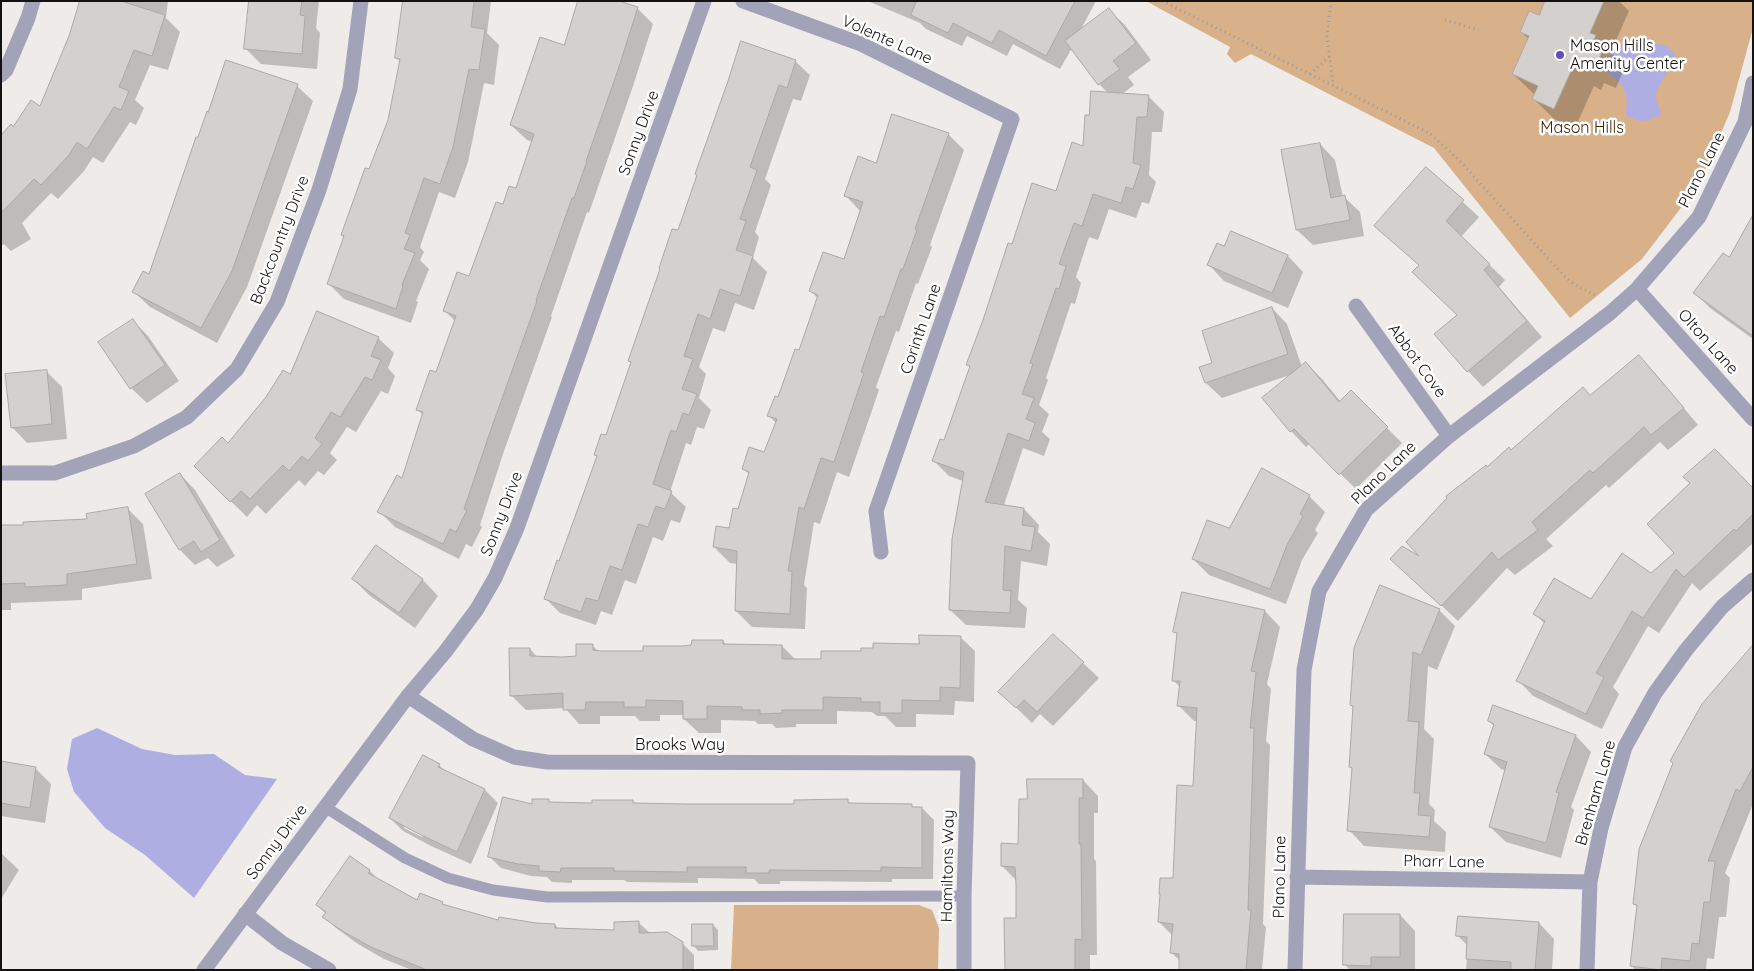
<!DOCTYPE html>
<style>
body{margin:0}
#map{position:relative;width:1754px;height:971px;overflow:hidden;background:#eeebe8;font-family:Quicksand,sans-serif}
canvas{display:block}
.frame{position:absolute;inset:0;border:2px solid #131211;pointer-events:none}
</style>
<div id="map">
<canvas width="1754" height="971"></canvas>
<div class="frame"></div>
</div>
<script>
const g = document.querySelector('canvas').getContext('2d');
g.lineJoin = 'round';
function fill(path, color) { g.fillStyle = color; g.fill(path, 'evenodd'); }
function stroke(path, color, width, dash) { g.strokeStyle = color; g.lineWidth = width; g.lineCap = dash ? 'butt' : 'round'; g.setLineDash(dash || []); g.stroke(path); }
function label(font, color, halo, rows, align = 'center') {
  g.font = font + ' Quicksand,sans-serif'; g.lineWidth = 5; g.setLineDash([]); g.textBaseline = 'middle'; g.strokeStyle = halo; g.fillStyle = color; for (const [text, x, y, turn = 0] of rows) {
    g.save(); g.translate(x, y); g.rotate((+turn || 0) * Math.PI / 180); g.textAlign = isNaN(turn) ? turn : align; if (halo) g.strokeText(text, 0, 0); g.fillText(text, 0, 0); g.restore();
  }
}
fill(new Path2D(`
 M1146 1H1753V28L1730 112 1699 184 1642 259 1570 318 1434 148 1251 54 1235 63 1227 54 1230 47Z
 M734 905H919L932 910 939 928 938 970H731Z`), '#d8b18a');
fill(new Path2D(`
 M1638 37 1650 42 1666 46 1676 55C1672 66 1657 86 1656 95 1655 101 1660 109 1662 114 1646 122 1642 124 1626 115 1629 91 1624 86 1606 71L1605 59 1619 49 1625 40Z
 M97 728 142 749 175 755 214 754 245 775 277 779 194 898 145 855 105 828 74 792 67 769 72 739Z`), '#afaee3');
fill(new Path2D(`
 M82 1H168L166 18 180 32 168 70 150 65 135 100 144 108 136 125 130 122 103 163 93 157 84 171 58 199 51 193 22 223 31 239 11 251 4 244 1 246V137L41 108 70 36Z
 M250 1H319L316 28 320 33 317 69 261 64 246 49Z
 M403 1H491L487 33 499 45 494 85 484 83 468 162 455 198 439 192 420 247 424 252 420 260 429 269 416 301 418 302 411 323 344 299 329 284 389 120 401 62 396 58Z
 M868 1H1096L1080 31 1109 10 1125 25 1151 60 1128 77 1134 85 1122 94 1148 96 1164 112 1162 132H1152L1149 175 1156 182 1149 204 1142 202 1136 218 1109 209 1098 240 1089 237 1076 277 1081 283 1075 304 1071 303 1046 378 1048 380 1039 405 1049 414 1042 432 1050 439 1044 456 1023 448 1004 505 1024 509 1039 525 1038 532 1050 544 1047 566 1021 561 1018 600 1027 608 1025 628 966 625 950 610 963 481 949 476 934 461 944 442 971 368 967 364 1012 246 1057 193 1084 148 1090 116 1108 93 1099 84 1072 48 1060 69 1013 44 1007 56 967 36 962 46 926 29 920 23Z
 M1546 1H1619L1629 11 1611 52 1616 57 1615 60 1624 69 1616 88 1604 83 1601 90 1594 86 1575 128 1554 119 1534 99 1535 95 1513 74 1529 39 1521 32 1540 17Z
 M637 8 653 24 633 86 589 213 587 212 551 316 552 317 504 451 480 525 482 527 472 547 466 544 459 559 395 527 379 511 403 480 424 416 417 409 437 374 455 321 445 311 469 278 504 206 516 189 533 142 527 140 511 125 565 46Z
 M795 61 810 75 801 101 793 99 765 179 771 185 755 232 759 237 753 258 767 272 754 310 735 303 725 332 713 328 699 367 706 374 699 398 711 410 704 429 697 427 691 445 686 443 670 492 686 507 680 523 671 520 663 541 653 537 636 584 625 580 612 615 601 611 596 625 560 613 545 598 598 458 595 455 607 437 632 364 630 361 679 232 698 176 696 174Z
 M297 86 313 101 247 287 217 343 150 307 134 292 149 276 199 139Z
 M948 134 964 150 930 245 932 247 918 284 916 283 899 332 896 331 876 387 879 390 849 477 837 472 820 524 814 522 804 585 807 588 805 629 752 627 736 611 738 564 730 563 714 547 730 529 739 510 750 475 744 469 765 453 776 423 769 416 779 398 800 352 818 299 811 291 844 261 861 212 845 195 877 164Z
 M1320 144 1335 160 1343 197H1344L1360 212 1364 236 1313 245 1297 230 1282 151Z
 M1427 169 1479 217 1461 237 1505 280 1499 287 1542 337 1483 387 1468 371 1458 315 1420 266 1376 225Z
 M1753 217V339L1710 308 1695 293 1729 259Z
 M1232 232 1288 256 1303 272 1288 308 1224 281 1209 265 1225 247Z
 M1272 308 1287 324 1302 367 1306 363 1322 379 1341 402 1351 392 1402 443 1356 489 1310 444 1306 447 1291 431 1293 374 1222 398 1206 383 1214 363Z
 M132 320 148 336 179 381 147 403 131 388Z
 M378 338 394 353 388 368 395 376 388 394 381 391 356 432 347 427 330 453 337 460 324 475 318 471 305 486 299 480 266 514 257 505 247 517 211 482 228 445 291 376Z
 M1638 357 1654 372 1698 425 1668 450 1660 442 1609 488 1606 485 1546 539 1553 546 1515 575 1507 568 1458 621 1408 574 1424 560 1487 468 1590 396Z
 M46 371 62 387 67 439 27 443 12 427Z
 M180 474 195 490 235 556 217 567 208 558 195 565 180 550 146 494Z
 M1753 489V543L1700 591 1692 583 1659 633 1648 626 1613 687 1619 694 1602 729 1533 696 1518 680 1545 624 1535 614 1592 601 1651 575Z
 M1309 496 1325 512 1315 530 1318 533 1302 560 1286 604 1209 575 1193 559 1229 530Z
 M128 509 143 524 152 579 82 589V600L11 603V610H1V527L89 521Z
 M377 547 423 580 438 596 415 628 369 595 353 579Z
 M1439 610 1455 626 1437 670 1428 666 1424 729 1434 739 1429 804 1435 810 1434 821 1446 832 1445 852 1364 846 1349 830 1353 770 1350 767 1354 708 1351 705Z
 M1265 611 1280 627 1267 684 1271 689 1266 741 1270 745 1263 924 1266 927 1262 970H1180V961L1172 953 1173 936 1159 922 1174 880 1195 788 1198 721H1194L1178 705 1180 687 1173 680 1178 635 1174 632Z
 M960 637 975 651 974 702 955 701 954 715 916 714V727H896L885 716H877L872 712 837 711V724H796V727L776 728 772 724H758L755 721 721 720V733H699L684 719V715H660V721H640L635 716H600V724H579L565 708 526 710 511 695 530 649 538 658 577 657 592 645 599 652 645 653 723 641 727 646H782L796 660H823L862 653 920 645Z
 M1753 647V804L1725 873 1730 878 1726 917H1719L1714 959 1707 958 1706 970H1635L1632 966 1638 907 1634 904Z
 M1083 663 1099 678 1053 726 1040 714 1032 723 1000 692Z
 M1489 721 1576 736 1591 752 1571 807 1574 810 1561 858 1506 842 1490 827 1506 771 1501 769 1485 754 1495 727Z
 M1 763 36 769 51 784 45 823 1 816Z
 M439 765 446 772 485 790 498 803 471 864 431 846 403 831 390 818ZM404 825 423 835 422 837 404 828Z
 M1083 780 1098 796V813H1094V859L1096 861 1097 955H1090V970H1006L1017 919 1016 880 1002 866 1019 845 1028 800Z
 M847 800 851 804 911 805 915 808H922L934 820 933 879H892V882L780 881V884H759L754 879 698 878V883L627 882 624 880H572V883L552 882 547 877 531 876 501 868 489 856 533 806 548 801 551 804 593 805 633 801 635 804 796 805Z
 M1 853 19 870 1 899Z
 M370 871 380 881 417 902 442 903 445 906 499 922 555 925 560 930 616 931 639 923 650 933 682 943 694 955V970H412L384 959 358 944 336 928 324 917 326 914 317 905Z
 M1400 915 1415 931V970H1350L1345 965Z
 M1539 923 1554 939 1552 970H1466L1468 946 1458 936Z
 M713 925 718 930V950L698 951 694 946Z`), '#0003');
const building = new Path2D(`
 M80 1H121L165 15 152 56 134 50 119 87 129 91 121 110 114 107 87 149 77 142 69 155 41 185 34 179 1 213V135L11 124 13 127 31 100 40 106 69 36Z
 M249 1H302L300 15 305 16 302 54 244 49Z
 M403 1H474L471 27 485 29 479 70 469 69 453 147 440 184 424 178 405 233 410 235 404 249 415 253 402 285 403 286 396 309 327 284 344 236 341 235 365 168 369 169 388 120 400 59 395 58Z
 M578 1H619L638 7 618 70 586 161H587L574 198H572L536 300 537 301 489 435 464 509 467 510 456 532 450 529 443 544 377 512 397 475 402 478 423 412 416 410 430 370 436 372 456 316 443 311 457 272 469 276 496 202 503 204 509 186 516 188 534 134 510 125 540 37 564 45Z
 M917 1H1075L1046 56 999 30 992 43 953 23 948 33 911 15Z
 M1545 1H1604L1590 33 1596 35 1593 43 1604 47 1595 68 1583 63 1580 70 1573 67 1554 109 1532 99 1538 86 1512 74 1529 36 1520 32 1529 11 1539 15Z
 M1109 8 1136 43 1113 61 1120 69 1098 85 1065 41Z
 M741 41 796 60 787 88 779 85 750 167 757 170 740 219 746 221 736 250 753 256 740 296 720 289 710 319 698 314 684 356 693 359 682 389 697 394 689 415 683 413 676 432 671 430 653 484 672 491 665 509 656 506 648 527 638 524 622 570 610 566 598 601 586 598 581 612 544 599 557 560 559 561 597 456 594 455 601 434 606 435 631 362 628 361 660 269 659 268 672 229 678 230 697 175 695 174 728 81Z
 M226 60 298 84 232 271 201 328 132 292 143 271 149 274 196 137H198L207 111 208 112Z
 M1091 91 1149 95 1147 117H1137L1133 163 1141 165 1133 189 1126 187 1121 203 1093 194 1082 226 1074 223 1059 264 1066 266 1059 289 1056 288 1030 363 1033 364 1022 394 1034 398 1026 419 1035 423 1029 441 1008 433 985 502 1024 508 1022 525 1035 527 1031 551 1005 546 1003 590 1011 591 1010 613 949 610 952 539 964 472 932 461 940 439 944 440 970 366 966 365 983 320 1008 243 1012 244 1032 183 1056 191 1072 142 1083 146 1085 115H1089Z
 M892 114 949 133 915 229 917 230 903 269H901L884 317 880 316 861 372 864 373 834 462 821 458 804 509 799 507 788 571H792L790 614 735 611 737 551 713 547 716 526 729 528 733 508 738 509 749 472 742 469 749 447 764 452 777 419 767 416 775 396 778 397 795 349 799 350 818 295 809 291 823 252 844 259 863 202 844 196 858 156 876 163Z
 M1320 143 1331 198 1345 195 1350 220 1296 230 1281 150Z
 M1426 167 1464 200 1446 221 1490 264 1484 270 1527 321 1467 372 1434 334 1457 315 1412 272 1419 265 1374 226Z
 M1753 215V336L1693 293 1723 253 1729 257Z
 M1231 231 1288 255 1272 293 1207 265 1217 243 1224 246Z
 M1272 307 1288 354 1205 383 1199 367 1212 363 1202 331Z
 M317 311 379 337 371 356 381 360 372 380 365 377 340 417 331 412 315 438 322 444 308 461 302 456 289 471 283 465 250 499 241 491 230 502 194 466 222 437 228 443 266 397 283 370 290 374Z
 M133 319 165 365 130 389 98 342Z
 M1639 355 1684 408 1651 435 1644 427 1593 473 1590 470 1532 522 1538 530 1498 560 1492 552 1441 606 1390 559 1402 546 1419 556 1406 542 1447 498 1446 496 1486 465 1487 467 1509 447 1511 450 1583 387 1590 395Z
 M1306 362 1339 402 1351 390 1388 427 1339 475 1294 429 1290 432 1262 398Z
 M47 370 52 424 11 428 5 374Z
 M1715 449 1753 488V514L1736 531 1734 529 1684 577 1676 569 1643 618 1632 611 1596 673 1604 677 1586 714 1516 681 1545 621 1533 614 1554 578 1591 599 1622 553 1651 573 1674 553 1647 524 1690 483 1683 477Z
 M1262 468 1310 495 1300 514 1303 516 1287 545 1270 589 1192 559 1207 520 1229 528Z
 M180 473 220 540 201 552 194 541 179 550 145 494Z
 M128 507 137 564 67 574V585L25 587V583L1 584V525H23V522L87 519 86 514Z
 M376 545 423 579 399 613 352 579Z
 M1380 585 1440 609 1421 655 1413 652 1408 721 1419 722 1414 793H1420L1418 815 1431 816 1429 837 1347 831 1352 768 1349 767 1353 706 1350 705 1354 648Z
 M1182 592 1265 610 1251 671 1256 672 1250 728H1254L1248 910H1251L1246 970H1179V954L1170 953 1173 924 1158 922 1160 894H1159L1160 878H1173L1177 785 1193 786 1197 708 1177 706 1180 681H1172L1177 633 1173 632Z
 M1053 634 1084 662 1037 712 1024 700 1016 708 998 692Z
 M919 635 961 636 960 688 940 687V701L902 700V713H880V702H861V698L823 697V710H782V713L760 714V710H742V707L707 706V719H683V701L646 700V707H624V702H586L585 710H563V693L510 696 509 648H530V656L563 657 576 656V644H593V650L601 651H643V646H683L691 645 692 640H723V644L782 645V659H821V651H861V648H873V643L919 644Z
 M1753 645V767L1740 791 1736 789 1708 861H1715L1710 902H1704L1699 944 1692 943 1690 961 1662 958 1661 970 1630 966 1637 905 1633 904 1639 849 1673 763 1670 761 1702 704Z
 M1493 705 1576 735 1556 792 1559 793 1546 843 1489 827 1507 762 1484 754 1494 724 1488 721Z
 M423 755 440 764 438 767 485 789 457 852 417 833 389 818Z
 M1 761 36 767 30 808 1 803Z
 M1027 779H1083V798H1079V844H1081L1082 940 1075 939V970H1005L1004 918H1016V885L1015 867 1001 866V843L1018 844 1019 799H1027Z
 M503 797 532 804V799H549V802L592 803V800H633V803L687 804H794V800L848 799V803L912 804V807H922V868L881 867V871L769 870V873H746V867H687V872L614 871V868H561L560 872 539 871V866L518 864 488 857Z
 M350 856 370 870 368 873 417 900 420 893 443 902 442 904 498 920 499 917 536 923 555 924V928L614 930V922L639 921V933L667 932 683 942V970H427L371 947 344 932 322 917 326 912 316 905Z
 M1344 914H1400V957H1371V966L1343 965Z
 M1458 916 1539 922 1535 970H1511V962L1466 959 1467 937 1456 936Z
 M692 924H713L714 946H692Z`);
fill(building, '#d3d0cd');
stroke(building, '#aba8a6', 1);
stroke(new Path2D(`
 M1162 1 1429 133 1458 159 1564 276 1574 284 1595 295
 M1331 1 1327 36 1333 84
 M1445 20 1479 30
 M1310 74 1330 56`), '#9c9997', 3, [1, 4]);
stroke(new Path2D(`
 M325 807 405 858 448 878 493 890 547 897 964 896`), '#a2a2b9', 11);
stroke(new Path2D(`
 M743 1 861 44 1012 119 876 511 881 552
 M1 75 6 70 28 18 33 1
 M1745 122 1753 83
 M1637 289 1753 419
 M1356 306 1449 436
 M1 473H55L134 446 187 417 237 369 277 302 319 190 350 89 361 1
 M408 696 473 739 514 757 547 762 968 763 964 896V970
 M1297 877 1590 882
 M245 914 282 943 329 970
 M1295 970 1304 670 1319 591 1366 510 1449 436 1610 313 1637 289 1699 217 1745 122 1753 112
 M1587 970 1590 882 1601 828 1625 747 1655 693 1686 650 1722 607 1753 580`), '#a2a2b9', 15);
stroke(new Path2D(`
 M204 970 408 696 445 652 477 609 495 578 517 528 704 1`), '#a2a2b9', 15);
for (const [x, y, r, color] of [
 [1560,55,5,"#604bc3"]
]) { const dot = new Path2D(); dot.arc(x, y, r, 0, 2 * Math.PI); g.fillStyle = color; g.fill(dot); stroke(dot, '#fff', 2); }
label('16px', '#131211', '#fff', [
 ["Volente Lane",887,40,24],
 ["Sonny Drive",639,133,-70],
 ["Plano Lane",1702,170,-63],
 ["Backcountry Drive",280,240,-69],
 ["Corinth Lane",921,329,-71],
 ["Olton Lane",1708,342,48],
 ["Abbot Cove",1417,361,54],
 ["Plano Lane",1384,473,-44],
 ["Sonny Drive",502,514,-69],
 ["Brooks Way",680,745],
 ["Brenham Lane",1596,793,-74],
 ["Sonny Drive",277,842,-53],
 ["Pharr Lane",1444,862,1],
 ["Hamiltons Way",948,866,-89],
 ["Plano Lane",1280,877,-89]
]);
label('16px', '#131211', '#fff', [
 ["Mason Hills",1570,46],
 ["Amenity Center",1570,64]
], 'left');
label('16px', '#412502', '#fff', [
 ["Mason Hills",1582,128]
]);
</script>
